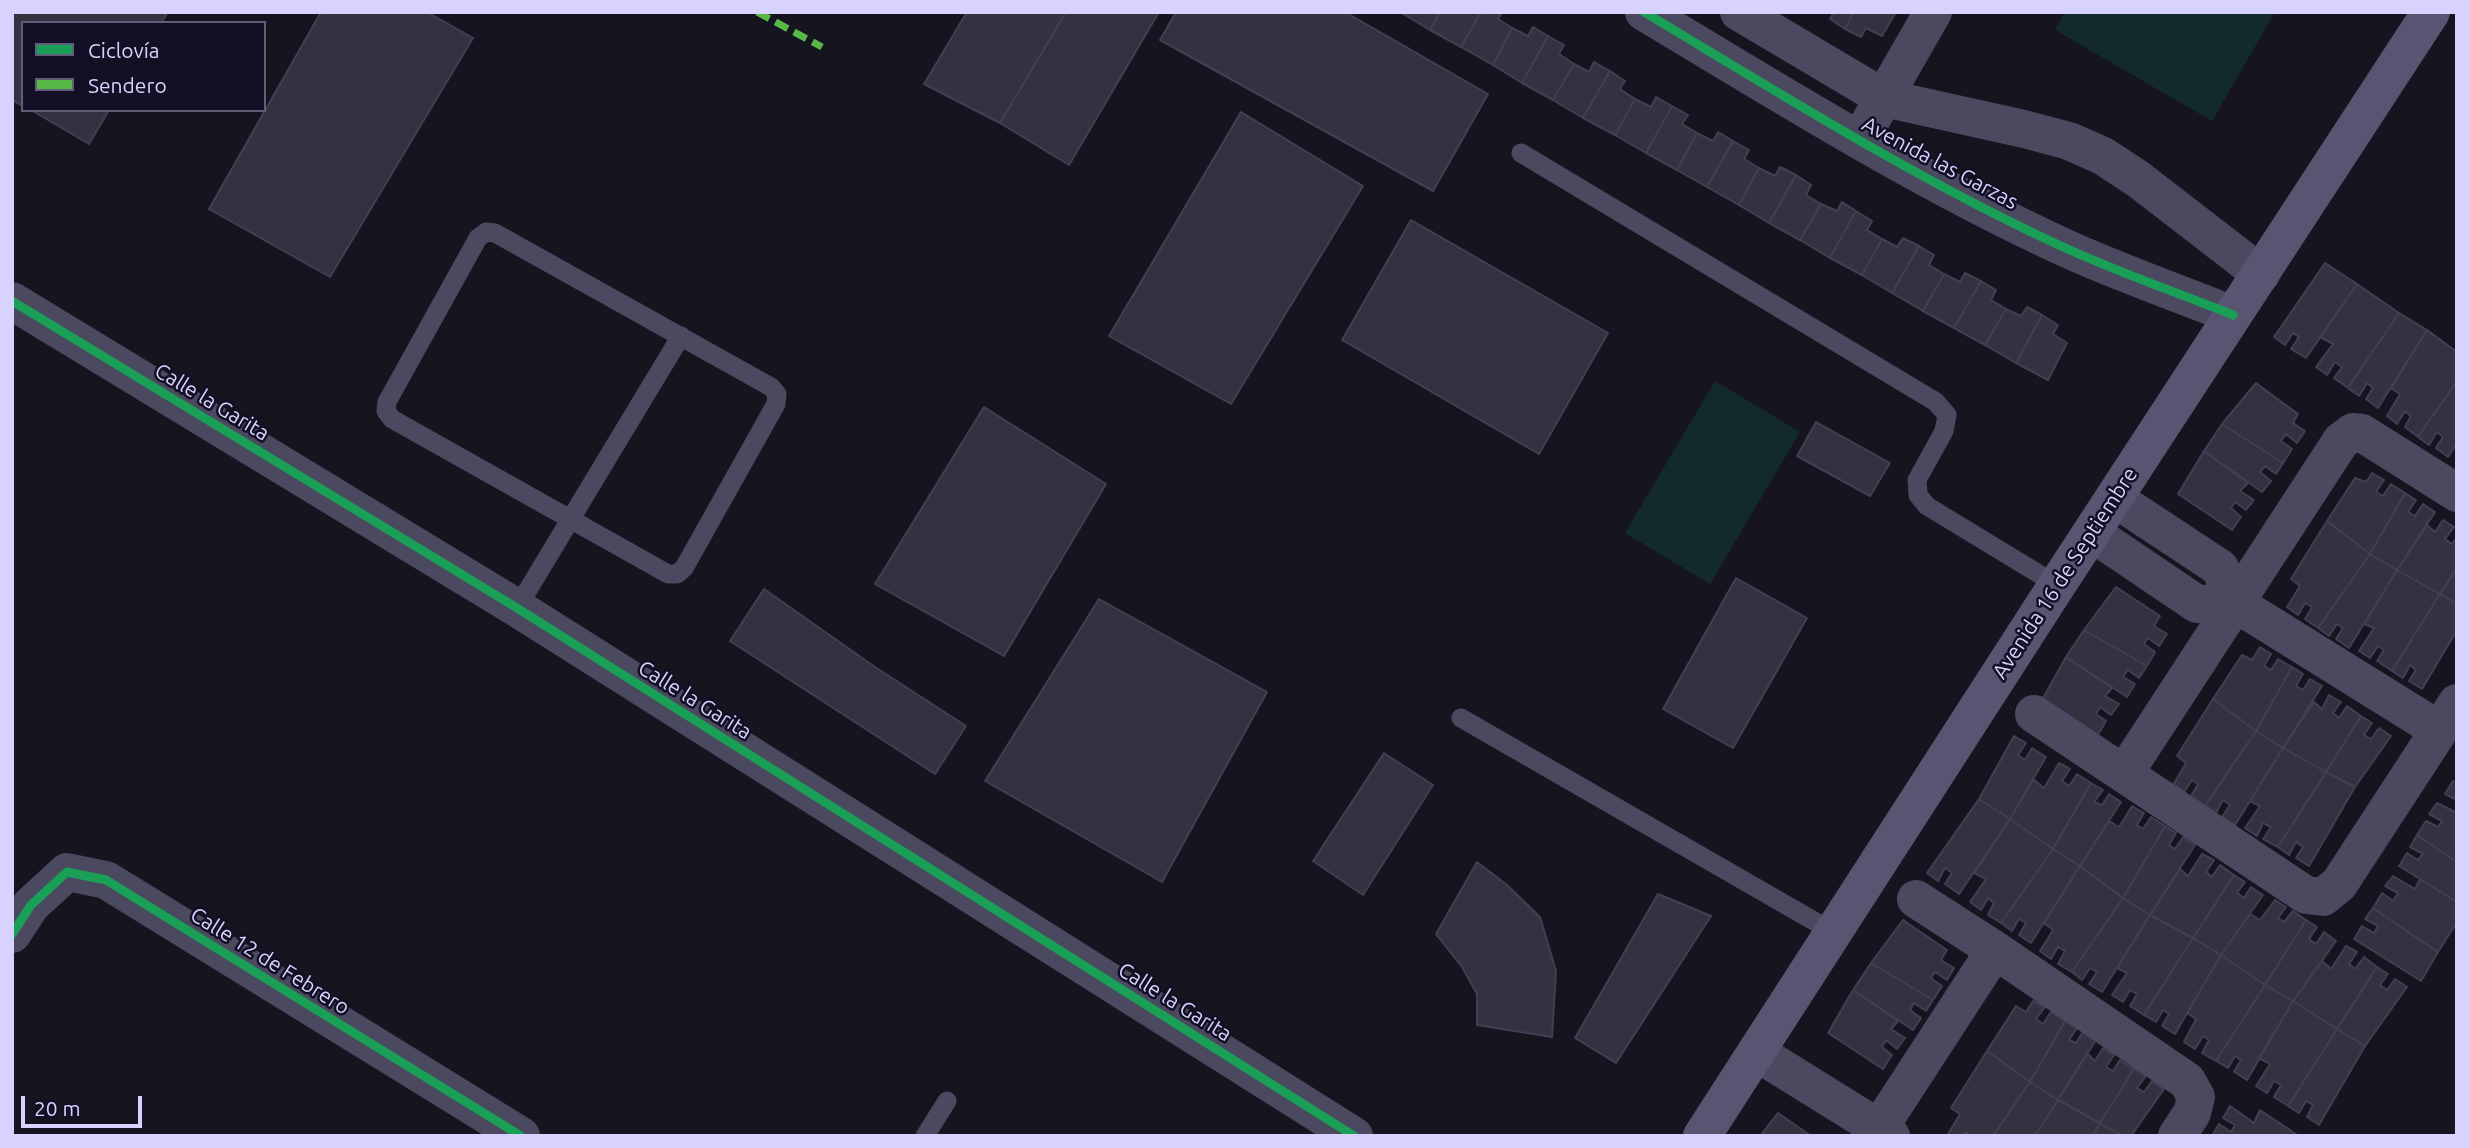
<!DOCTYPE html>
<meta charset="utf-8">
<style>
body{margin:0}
#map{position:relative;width:2469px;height:1148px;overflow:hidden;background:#16141f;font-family:Ubuntu,sans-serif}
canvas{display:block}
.frame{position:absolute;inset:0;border:14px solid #d8d3fe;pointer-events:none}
.legend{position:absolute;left:21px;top:21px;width:245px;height:91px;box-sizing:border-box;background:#130f24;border:2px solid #625d7b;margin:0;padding:9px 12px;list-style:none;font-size:21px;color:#d8d3fe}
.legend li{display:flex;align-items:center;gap:14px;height:35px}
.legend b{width:35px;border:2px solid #625d7b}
.scale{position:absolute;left:21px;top:1096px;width:121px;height:32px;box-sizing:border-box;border:4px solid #d8d3fe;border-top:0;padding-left:9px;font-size:21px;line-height:24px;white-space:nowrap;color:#d8d3fe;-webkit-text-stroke:5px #130f24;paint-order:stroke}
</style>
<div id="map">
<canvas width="2469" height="1148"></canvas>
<div class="frame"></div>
<ul class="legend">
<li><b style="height:9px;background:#1a9f57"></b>Ciclovía</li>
<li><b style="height:9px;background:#58b947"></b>Sendero</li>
</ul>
<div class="scale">20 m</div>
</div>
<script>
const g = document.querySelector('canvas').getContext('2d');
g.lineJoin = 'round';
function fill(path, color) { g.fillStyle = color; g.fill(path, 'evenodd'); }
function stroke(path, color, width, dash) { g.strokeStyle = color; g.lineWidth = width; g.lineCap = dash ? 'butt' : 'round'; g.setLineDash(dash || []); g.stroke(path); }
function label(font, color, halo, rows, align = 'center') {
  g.font = font + ' Ubuntu,sans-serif'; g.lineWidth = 5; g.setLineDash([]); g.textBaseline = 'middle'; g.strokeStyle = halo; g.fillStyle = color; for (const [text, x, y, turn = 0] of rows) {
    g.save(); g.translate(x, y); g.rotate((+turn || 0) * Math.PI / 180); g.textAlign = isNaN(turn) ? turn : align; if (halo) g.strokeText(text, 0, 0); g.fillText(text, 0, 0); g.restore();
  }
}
fill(new Path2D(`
 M2065 12H2275L2212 121 2055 30Z
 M1715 381 1800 432 1710 584 1625 533Z`), '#132a2b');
const building = new Path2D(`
 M12 12H168L161 23H23V106L12 100Z
 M321 12H427L473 38 330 277 209 209Z
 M967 12H1066L1000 123 924 84Z
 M1066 12H1159L1069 165 1000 123Z
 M1176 12H1345L1488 94 1433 191 1160 40Z
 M1400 12H1440L1430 30Z
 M1440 12H1481L1461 47 1430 30Z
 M1481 12H1502L1498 19 1512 28 1493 65 1461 47Z
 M1834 12H1854L1845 29 1830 19Z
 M1854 12H1896L1882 36 1866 28 1861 37 1845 29Z
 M1533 27 1548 36 1522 83 1493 65 1512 28 1528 36Z
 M1548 36 1564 45 1559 54 1574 64 1553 100 1522 83Z
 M1594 62 1610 71 1583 118 1553 100 1574 64 1589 72Z
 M1610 71 1625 81 1620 89 1635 99 1615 135 1583 118Z
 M1656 97 1672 106 1646 153 1615 135 1635 99 1651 107Z
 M1672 106 1688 115 1682 124 1697 133 1677 170 1646 153Z
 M31 110H109L89 144Z
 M1241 112 1363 186 1231 404 1109 336Z
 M1718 132 1733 141 1707 187 1677 170 1697 133 1713 141Z
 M1733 141 1749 150 1744 159 1759 168 1739 205 1707 187Z
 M1780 167 1796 175 1769 223 1739 205 1759 168 1775 176Z
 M1796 175 1811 185 1806 195 1821 204 1800 240 1769 223Z
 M1842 202 1856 211 1830 258 1800 240 1821 204 1837 211Z
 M1856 211 1872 221 1867 230 1882 239 1862 275 1830 258Z
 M1411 220 1608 333 1539 454 1342 340Z
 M1903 238 1919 246 1892 293 1862 275 1882 239 1897 247Z
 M1919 246 1934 255 1929 265 1944 274 1923 311 1892 293Z
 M2325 263 2357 284 2306 358 2291 349 2299 337 2293 333 2285 345 2274 337Z
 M1965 273 1981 281 1954 328 1923 311 1944 274 1960 282Z
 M1981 281 1996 290 1991 300 2006 309 1985 345 1954 328Z
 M2357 284 2399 313 2348 388 2334 378 2342 367 2335 362 2327 375 2316 367 2333 344 2320 337Z
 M2027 307 2042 315 2016 363 1985 345 2006 309 2021 316Z
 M2399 313 2427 330 2378 408 2366 399 2373 388 2367 383 2359 396 2348 388Z
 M2042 315 2058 325 2053 334 2067 343 2048 380 2016 363Z
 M2427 330 2457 352V381L2418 437 2405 427 2411 416 2405 411 2397 424 2387 416 2400 394 2391 388Z
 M2457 381V443L2448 457 2436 448 2443 437 2437 432 2429 445 2418 437Z
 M2256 383 2298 414 2293 423 2305 431 2297 443 2286 434 2281 441 2292 449 2283 463 2222 424Z
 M984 407 1106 484 1004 656 875 584Z
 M1816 422 1890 463 1870 496 1797 456Z
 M2222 424 2283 463 2276 474 2265 466 2260 472 2271 481 2262 492 2204 451Z
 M2204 451 2248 483 2240 491 2254 500 2246 510 2235 502 2231 508 2241 517 2232 530 2178 494Z
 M2372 473 2384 480 2376 492 2383 496 2391 484 2405 493 2370 554 2327 521 2355 478 2366 482Z
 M2405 493 2416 500 2408 512 2415 516 2423 504 2435 512 2397 570 2370 554Z
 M2443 520 2454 527 2445 539 2452 544 2457 537V568L2440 594 2397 570 2427 525 2435 532Z
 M2327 521 2370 554 2318 628 2305 619 2312 607 2305 603 2298 615 2287 607 2300 586 2291 579Z
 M2370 554 2397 570 2349 648 2336 639 2343 628 2337 624 2329 636 2318 628Z
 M2457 568V604L2440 594Z
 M2397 570 2440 594 2392 671 2377 661 2384 650 2378 646 2370 658 2359 651 2374 628 2364 624Z
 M1736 578 1807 618 1733 748 1663 709Z
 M2116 587 2160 616 2154 626 2167 634 2159 646 2148 638 2144 644 2155 652 2147 666 2084 630Z
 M764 589 875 667 966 726 935 774 730 641Z
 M2440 594 2457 604V630L2422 689 2409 681 2416 670 2410 665 2403 678 2392 671Z
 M1099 599 1267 692 1162 882 985 781Z
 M2084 630 2147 666 2139 678 2128 670 2123 677 2135 684 2127 697 2066 657Z
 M2260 647 2271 654 2264 666 2271 670 2278 659 2292 667 2256 731 2213 699 2242 655 2252 660Z
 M2066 657 2112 688 2105 696 2119 704 2111 715 2100 707 2096 714 2106 721 2097 736 2042 700Z
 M2292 667 2303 674 2296 686 2303 690 2310 679 2322 686 2283 748 2256 731Z
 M2329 695 2341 702 2333 713 2339 718 2347 706 2361 716 2326 772 2283 748 2314 702 2322 709Z
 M2213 699 2256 731 2205 806 2191 796 2198 784 2192 780 2184 792 2173 785 2186 763 2177 756Z
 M2361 716 2372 723 2364 735 2371 739 2379 728 2391 736 2355 787 2326 772Z
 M2256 731 2283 748 2235 825 2222 817 2230 805 2223 800 2216 813 2205 806Z
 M2014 736 2026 743 2018 755 2025 760 2032 748 2046 757 2010 819 1979 799Z
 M2283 748 2326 772 2278 847 2263 839 2271 827 2263 823 2257 836 2245 828 2260 806 2250 801Z
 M1384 753 1433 785 1363 895 1313 861Z
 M2059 763 2070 769 2062 781 2069 786 2077 774 2091 783 2053 849 2010 819 2033 779 2044 788Z
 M2326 772 2355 787 2309 866 2296 858 2303 847 2296 842 2289 855 2278 847Z
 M2453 781 2457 783V800L2445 794Z
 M2091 783 2103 790 2094 802 2102 805 2109 794 2121 802 2080 866 2053 849Z
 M1979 799 2010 819 1959 894 1945 884 1952 873 1945 868 1938 881 1927 873Z
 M2437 803 2457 813V862L2417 835 2426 821 2438 827 2442 821 2429 814Z
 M2132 806 2144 813 2137 825 2143 829 2151 817 2165 826 2123 898 2080 866 2109 821 2119 827Z
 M2010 819 2053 849 2001 923 1988 915 1994 903 1988 898 1981 910 1970 902 1986 879 1974 873Z
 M2165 826 2176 833 2169 845 2175 849 2183 837 2195 845 2150 915 2123 898Z
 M2417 835 2457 862V902L2399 866 2407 853 2418 860 2423 854 2410 847Z
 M2053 849 2080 866 2031 943 2019 935 2026 923 2019 919 2012 931 2001 923Z
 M2202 854 2214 860 2206 872 2212 877 2220 865 2234 875 2193 938 2150 915 2180 869 2188 876Z
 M1477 862 1507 885 1540 917 1556 971 1552 1037 1477 1025V994L1462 967 1436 934Z
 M2080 866 2123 898 2072 972 2058 964 2065 951 2058 947 2051 959 2040 951 2053 930 2044 923Z
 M2234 875 2245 882 2237 893 2244 898 2251 887 2263 895 2221 955 2193 938Z
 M2393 876 2415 889 2420 879 2457 902V922L2438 952 2373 908 2382 893 2393 901 2398 893 2385 886Z
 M1658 894 1711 916 1616 1063 1575 1038Z
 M2123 898 2150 915 2102 992 2089 984 2097 972 2090 968 2082 980 2072 972Z
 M2275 900 2286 907 2278 918 2284 922 2293 911 2306 920 2265 985 2221 955 2250 914 2260 920Z
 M2373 908 2438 952 2421 981 2354 939 2362 926 2374 933 2378 926 2365 919Z
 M2150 915 2193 938 2144 1015 2130 1006 2137 994 2130 990 2123 1002 2112 995 2127 973 2117 968Z
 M1903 920 1947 950 1941 960 1954 968 1947 980 1935 972 1931 978 1942 986 1933 1000 1871 963Z
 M2306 920 2317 927 2309 939 2316 944 2324 932 2336 941 2293 1001 2265 985Z
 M2193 938 2221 955 2175 1034 2162 1026 2169 1014 2163 1010 2156 1022 2144 1015Z
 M2346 946 2357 952 2349 964 2355 969 2364 957 2377 967 2337 1029 2293 1001 2322 961 2331 969Z
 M2221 955 2265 985 2216 1061 2202 1053 2209 1040 2203 1036 2195 1049 2184 1042 2196 1019 2187 1013Z
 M1871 963 1933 1000 1926 1011 1914 1003 1910 1010 1921 1018 1913 1030 1853 990Z
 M2377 967 2388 974 2380 985 2387 990 2395 979 2407 987 2365 1046 2337 1029Z
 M2265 985 2293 1001 2247 1080 2234 1072 2241 1060 2235 1056 2228 1068 2216 1061Z
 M1853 990 1898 1021 1891 1029 1905 1038 1897 1049 1886 1040 1882 1047 1892 1055 1883 1069 1828 1033Z
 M2033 1001 2045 1007 2036 1019 2043 1024 2051 1012 2065 1021 2030 1082 1987 1051 2016 1006 2026 1012Z
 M2293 1001 2337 1029 2288 1106 2274 1097 2281 1085 2274 1081 2267 1093 2256 1086 2270 1064 2259 1058Z
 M2065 1021 2077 1028 2069 1040 2076 1043 2083 1032 2096 1040 2058 1100 2030 1082Z
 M2337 1029 2365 1046 2319 1125 2307 1117 2313 1105 2306 1101 2299 1113 2288 1106Z
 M2103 1048 2114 1055 2106 1067 2113 1071 2120 1060 2134 1069 2100 1123 2058 1100 2087 1053 2095 1061Z
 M1987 1051 2030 1082 1993 1136H1972L1965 1132 1963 1136H1947L1960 1114 1951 1108Z
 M2134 1069 2146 1076 2137 1088 2144 1092 2152 1081 2164 1089 2131 1136H2122L2100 1123Z
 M2030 1082 2058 1100 2035 1136H1993Z
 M2058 1100 2100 1123 2092 1136H2035Z
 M2230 1106 2254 1123 2260 1110 2299 1136H2212L2219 1124 2231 1132 2235 1125 2223 1118Z
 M1778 1113 1811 1136H1760Z
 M2100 1123 2122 1136H2092Z`);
fill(building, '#343241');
stroke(building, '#433e53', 2);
stroke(new Path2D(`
 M1521 153 1936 402 1947 415 1944 431 1917 480 1918 495 1927 506 2057 585
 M486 232 495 233 771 387 777 394 776 404 684 568 677 574H668L392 419 386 411 387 402 478 238Z
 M517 608 681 336
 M1461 718 1833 932
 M925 1136 947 1101`), '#4a495f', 19);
stroke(new Path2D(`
 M1644 12C1781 94 1916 179 2061 246 2117 272 2176 292 2233 315
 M1739 12 1884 98 2024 129 2069 141 2103 156 2138 179 2261 274
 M1871 120 1933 12
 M2114 498 2220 568 2235 603
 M2092 533 2197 604 2235 603 2439 730
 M2034 714 2306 895 2323 897 2339 884 2457 703
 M2124 774 2341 441 2353 432 2362 433 2457 493
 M1916 899 1995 950 2187 1081 2196 1097 2192 1113 2177 1136
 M12 934 31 905 67 872 106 880 521 1136
 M1756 1052 1891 1136
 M1874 1136 1995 950`), '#4a495f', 38);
stroke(new Path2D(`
 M12 301 517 608 1354 1136`), '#4a495f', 38);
stroke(new Path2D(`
 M1702 1136 2057 585 2431 12`), '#575572', 38);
stroke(new Path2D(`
 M757 12 822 47`), '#58b947', 7, [14, 7]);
stroke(new Path2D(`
 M1644 12C1781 94 1916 179 2061 246 2117 272 2176 292 2233 315
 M12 301 517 608 1354 1136
 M12 934 31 905 67 872 106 880 521 1136`), '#1a9f57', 9);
label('21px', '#d8d3fe', '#130f24', [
 ["Avenida las Garzas",1940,163,28],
 ["Calle la Garita",212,402,31],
 ["Avenida 16 de Septiembre",2065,573,-57],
 ["Calle la Garita",695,700,32],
 ["Calle 12 de Febrero",270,961,32],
 ["Calle la Garita",1175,1002,32]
]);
</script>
